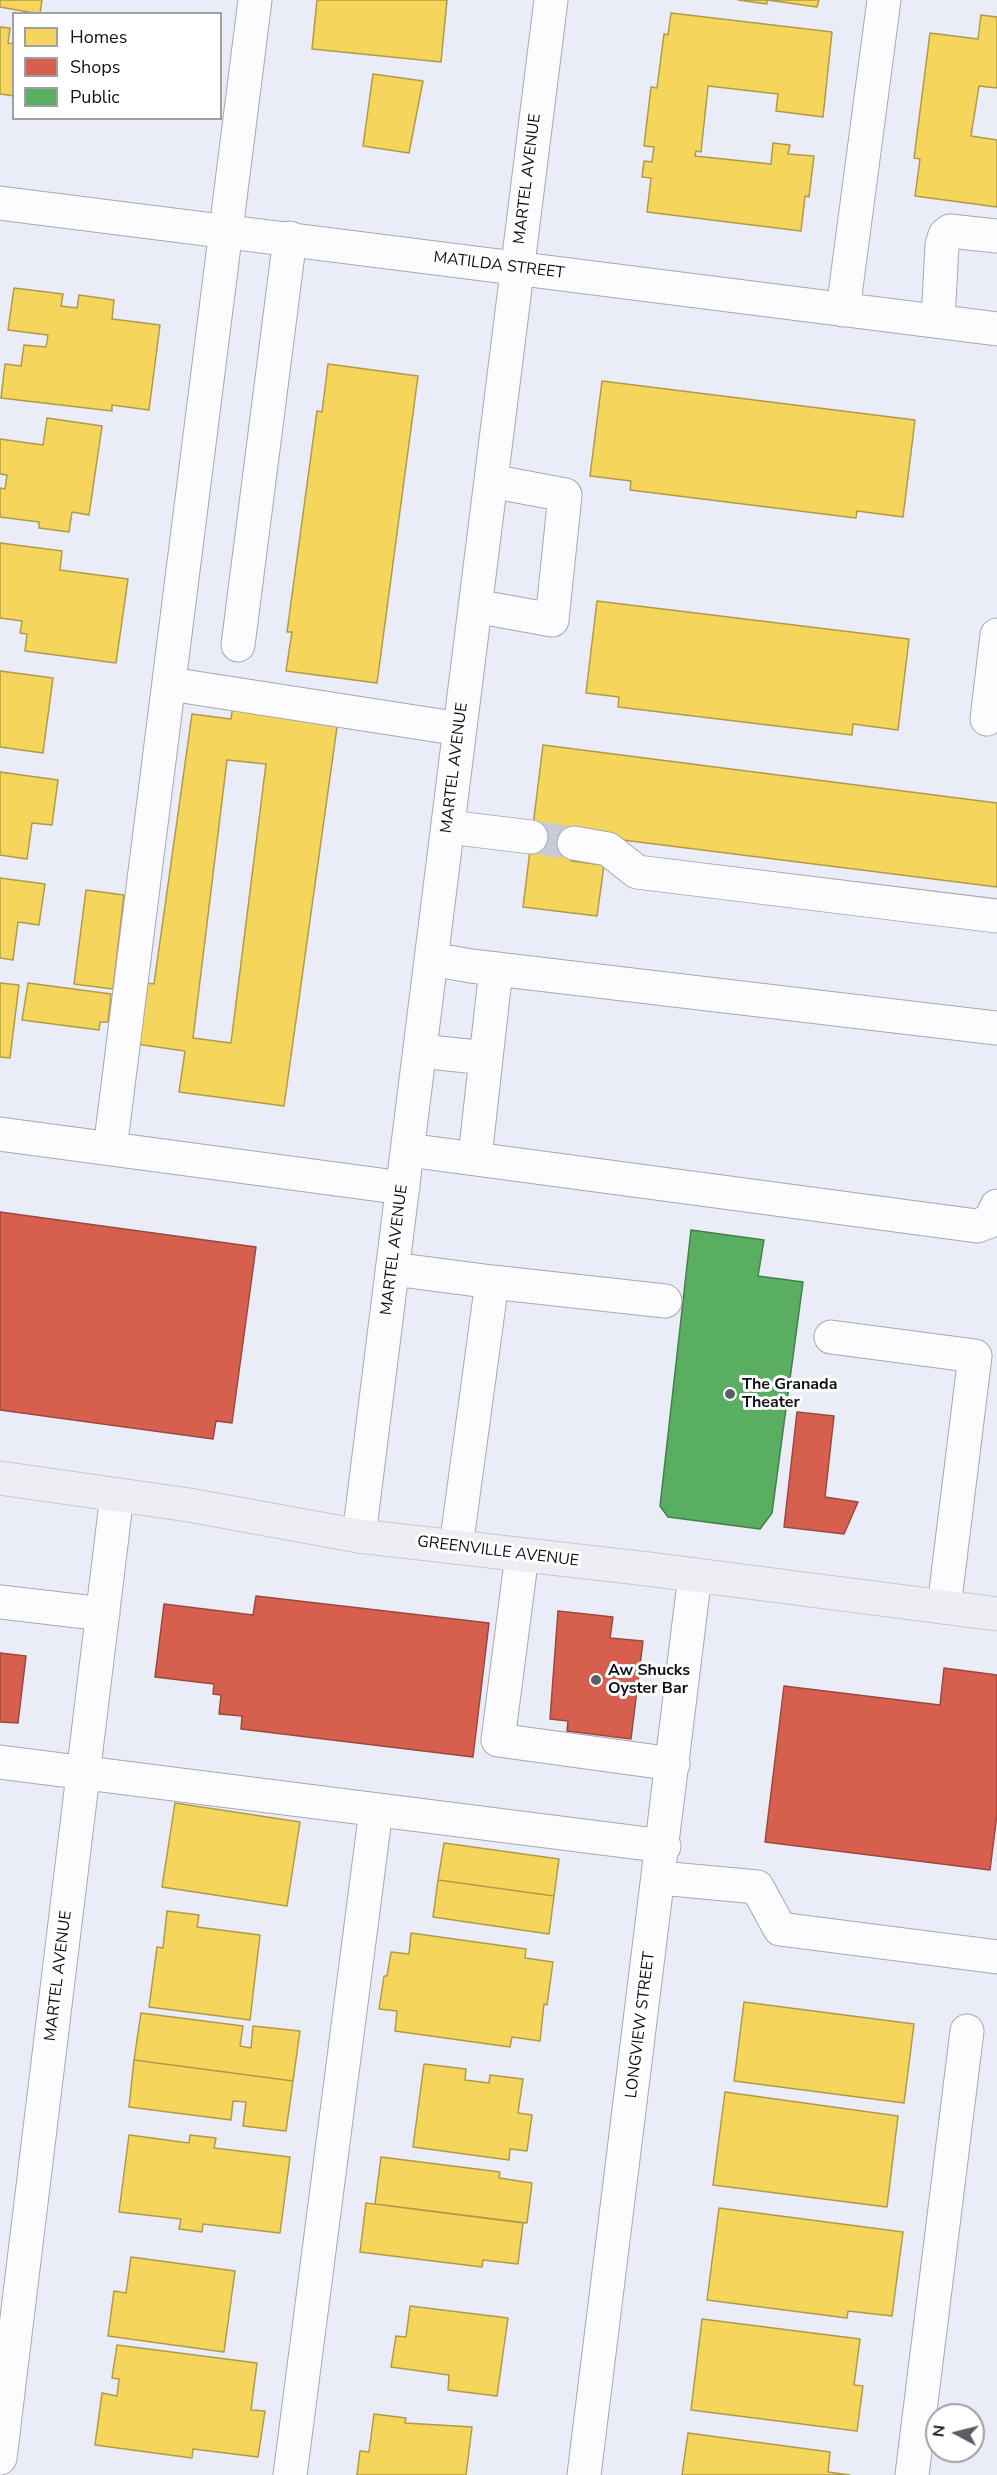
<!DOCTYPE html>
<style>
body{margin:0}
#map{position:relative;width:997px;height:2475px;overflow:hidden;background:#eaecf7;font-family:"Nunito Sans",sans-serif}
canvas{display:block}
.legend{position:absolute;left:12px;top:12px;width:210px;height:108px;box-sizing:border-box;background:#fff;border:2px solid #9fa0a3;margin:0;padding:8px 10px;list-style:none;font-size:18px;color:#10121a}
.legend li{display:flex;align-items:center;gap:12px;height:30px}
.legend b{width:30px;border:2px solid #9fa0a3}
.north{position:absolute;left:925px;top:2403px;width:60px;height:60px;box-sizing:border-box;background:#fff;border:2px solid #9fa0a3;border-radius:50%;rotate:277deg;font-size:16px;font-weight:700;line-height:24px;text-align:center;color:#10121a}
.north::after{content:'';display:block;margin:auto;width:21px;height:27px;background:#5c5e67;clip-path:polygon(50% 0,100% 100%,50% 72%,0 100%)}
</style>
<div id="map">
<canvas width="997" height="2475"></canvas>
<ul class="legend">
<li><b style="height:16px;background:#f6d55c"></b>Homes</li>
<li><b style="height:16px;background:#d6604d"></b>Shops</li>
<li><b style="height:16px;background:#5aae61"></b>Public</li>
</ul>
<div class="north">N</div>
</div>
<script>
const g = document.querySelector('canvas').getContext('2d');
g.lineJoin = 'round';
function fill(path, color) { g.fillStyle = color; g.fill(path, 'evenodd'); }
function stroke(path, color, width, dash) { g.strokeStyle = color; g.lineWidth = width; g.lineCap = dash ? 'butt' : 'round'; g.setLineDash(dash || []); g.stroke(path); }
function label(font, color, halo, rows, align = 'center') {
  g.font = font + ' "Nunito Sans",sans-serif'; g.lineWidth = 6; g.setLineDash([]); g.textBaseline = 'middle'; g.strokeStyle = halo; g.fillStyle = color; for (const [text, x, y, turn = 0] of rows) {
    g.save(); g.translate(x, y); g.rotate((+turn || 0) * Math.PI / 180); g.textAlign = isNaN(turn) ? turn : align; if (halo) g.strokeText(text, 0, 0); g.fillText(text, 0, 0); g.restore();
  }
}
const homes = new Path2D(`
 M0 0H42L40 14 0 7Z
 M317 0H447L441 62 312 49Z
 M738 0H819L817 7 767 0V4Z
 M671 13 832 32 823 117 776 111 778 94 708 86 701 152 696 151 695 156 771 164 773 143 790 145 788 154 814 156 809 197 805 196 801 231 647 212 651 178 642 177 644 161 652 162 654 147 644 146 651 87 657 88 664 34 668 35Z
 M981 15 997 17V88L979 86 971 136 997 140V207L915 196 920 159 914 158 930 33 978 39Z
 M0 27 10 28 8 43 14 44V96L0 94Z
 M373 74 423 81 409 153 363 146Z
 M14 288 63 294 61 306 77 308 79 295 114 300 112 319 160 325 149 410 112 405V411L1 398 5 364 21 366 24 345 46 347 48 335 8 330Z
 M328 364 418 376 377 683 286 671 292 632H287L317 411 322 412Z
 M602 381 915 420 903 517 857 511 856 518 630 490 631 481 590 476Z
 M47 418 102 426 89 515 72 512 69 532 39 528V522L0 517V488L5 489 7 475 0 474V439L43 445Z
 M0 543 62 551 60 570 128 579 116 663 25 651 27 634 20 633 22 621 0 618Z
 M597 601 909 639 898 730 853 724 852 735 618 707 619 697 586 693Z
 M0 671 53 678 43 753 0 747Z
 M233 705 338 720 284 1106 179 1092 185 1051 129 1043 138 982 154 984 192 714 231 719ZM227 760 266 764 231 1043 193 1038Z
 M543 745 997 803V887L575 834 571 861 604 865 597 916 523 907Z
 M0 772 58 780 52 825 32 823 27 859 0 855Z
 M0 878 45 884 39 925 18 922 13 960 0 958Z
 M86 890 124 895 113 989 74 984Z
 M0 983 19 985 10 1058 0 1057Z
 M28 983 111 994 108 1022H100L99 1030 22 1020Z
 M175 1803 300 1822 287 1906 162 1887Z
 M444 1843 559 1859 554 1896 438 1880Z
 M438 1880 554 1896 549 1934 433 1917Z
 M167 1911 199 1915 197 1927 260 1935 250 2020 149 2007 157 1947 163 1948Z
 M411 1933 526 1949 525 1958 553 1962 547 2005 544 2004 540 2041 512 2037 510 2047 395 2031 397 2011 379 2009 384 1976H387L391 1952 409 1954Z
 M744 2002 914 2024 904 2103 734 2081Z
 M141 2013 243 2026 240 2046 251 2048 253 2026 300 2031 293 2081 134 2060Z
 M134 2060 293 2081 286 2131 243 2126 246 2102 233 2101 231 2120 129 2107Z
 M424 2064 466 2069 465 2080 489 2083 490 2075 523 2079 518 2113 532 2115 527 2151 510 2149 509 2160 413 2147Z
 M725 2092 898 2116 887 2207 713 2185Z
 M129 2135 189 2143 190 2135 216 2138 214 2148 290 2157 280 2233 203 2224 202 2232 179 2229 181 2219 119 2212Z
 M381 2157 500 2172 499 2178 532 2183 527 2223 375 2204Z
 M366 2203 523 2223 518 2264 483 2260 482 2267 360 2252Z
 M719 2208 903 2232 892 2316 848 2311 847 2318 707 2300Z
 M131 2257 235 2271 224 2352 108 2336 114 2291 126 2293Z
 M410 2306 508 2318 497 2396 448 2390 449 2375 391 2367 396 2336 406 2337Z
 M702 2319 860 2339 854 2385 863 2386 857 2431 691 2410Z
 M117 2345 257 2363 251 2410 265 2411 258 2457 193 2449 192 2458 95 2445 102 2393 117 2396 119 2379 112 2378Z
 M374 2414 406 2418 405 2423 472 2427 466 2475H357L360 2451 369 2452Z
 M688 2433 830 2452 828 2472 850 2475H682Z`);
fill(homes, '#f6d55c');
stroke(homes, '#b19a48', 1.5);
const shops = new Path2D(`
 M0 1212 256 1247 232 1423 216 1421 213 1439 0 1410Z
 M797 1412 834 1416 825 1497 858 1502 844 1534 784 1527Z
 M256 1596 489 1623 473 1757 241 1729 242 1716 219 1714 221 1695 213 1694 214 1684 155 1677 164 1604 253 1615Z
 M558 1611 613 1617 610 1638 643 1641 631 1739 567 1731 568 1721 550 1719Z
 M0 1653 26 1656 18 1723 0 1722Z
 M944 1668 997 1675V1814L990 1870 765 1842 784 1686 940 1705Z`);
fill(shops, '#d6604d');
stroke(shops, '#9b493e', 1.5);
const public = new Path2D(`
 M691 1230 764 1240 758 1276 803 1282 772 1513 760 1529 668 1517 660 1506Z`);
fill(public, '#5aae61');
stroke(public, '#447f4c', 1.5);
stroke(new Path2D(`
 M531 837 574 843`), '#c9cbd6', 33, [33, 16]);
const minor = new Path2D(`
 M0 203 997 329
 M843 310 884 0
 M938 321 942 245 945 235 950 231 997 236
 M475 606 552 620 565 495 491 481
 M238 645 290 238
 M170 684 460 729
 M987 719 997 635
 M448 827 531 837
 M574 843 608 849 637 872 997 916
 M431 959 471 966 997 1028
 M420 1051 486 1058
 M0 1134 403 1188
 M110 1149 255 0
 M408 1150 977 1226 990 1221 997 1206
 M475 1157 496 969
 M393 1269 492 1282
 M831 1337 975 1356 944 1607
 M359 1536 551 0
 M456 1547 492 1282 665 1301
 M522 1555 498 1740 673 1764
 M0 1602 103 1614
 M0 1762 664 1846
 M660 1878 757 1887 780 1929 997 1957
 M0 2458 117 1495
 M290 2475 376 1810
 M584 2475 695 1575
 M912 2475 967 2031`);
const major = new Path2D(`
 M0 1478 189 1505 359 1536 648 1569 997 1614`);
stroke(minor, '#a7a9b2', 35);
stroke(major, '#c8c8ce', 35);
stroke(minor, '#fcfcfe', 33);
stroke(major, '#efedf4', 33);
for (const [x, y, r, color] of [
 [730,1394,6,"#5c5e67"],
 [596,1680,6,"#5c5e67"]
]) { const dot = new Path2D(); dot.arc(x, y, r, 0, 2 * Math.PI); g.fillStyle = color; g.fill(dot); stroke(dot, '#fff', 2); }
label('16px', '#10121a', '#fff', [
 ["MARTEL AVENUE",528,179,-83],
 ["MATILDA STREET",499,266,7],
 ["MARTEL AVENUE",455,768,-83],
 ["MARTEL AVENUE",395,1250,-83],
 ["GREENVILLE AVENUE",498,1552,7],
 ["MARTEL AVENUE",59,1976,-83],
 ["LONGVIEW STREET",641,2025,-83]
]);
label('bold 16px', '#10121a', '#fff', [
 ["The Granada",742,1385],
 ["Theater",742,1403],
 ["Aw Shucks",608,1671],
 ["Oyster Bar",608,1689]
], 'left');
</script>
